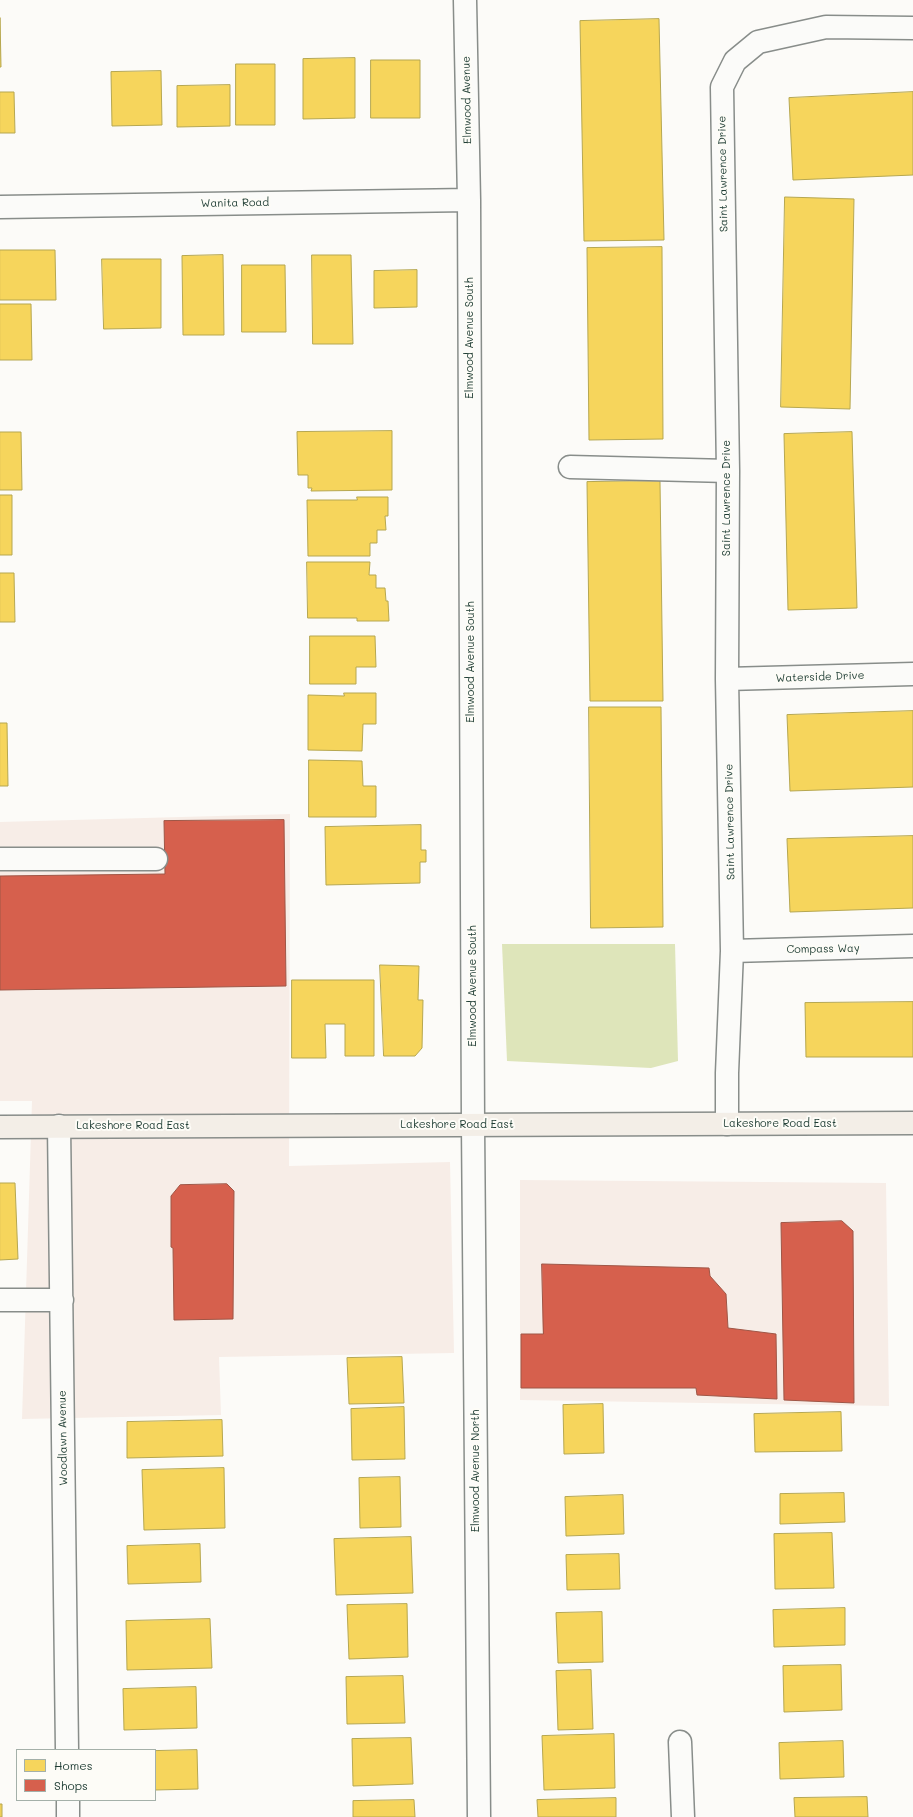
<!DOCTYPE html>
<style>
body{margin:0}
#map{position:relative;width:913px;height:1817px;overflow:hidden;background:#fcfbf8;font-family:Mali,sans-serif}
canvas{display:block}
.legend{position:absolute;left:16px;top:1749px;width:140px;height:52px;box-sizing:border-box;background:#fdfcf7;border:1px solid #a4b0a9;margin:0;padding:5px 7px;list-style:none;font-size:12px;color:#1f3d34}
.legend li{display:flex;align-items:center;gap:8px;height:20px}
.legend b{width:20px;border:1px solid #a4b0a9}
</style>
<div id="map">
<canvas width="913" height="1817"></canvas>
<ul class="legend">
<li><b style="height:11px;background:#f6d55c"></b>Homes</li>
<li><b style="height:11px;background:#d6604d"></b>Shops</li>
</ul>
</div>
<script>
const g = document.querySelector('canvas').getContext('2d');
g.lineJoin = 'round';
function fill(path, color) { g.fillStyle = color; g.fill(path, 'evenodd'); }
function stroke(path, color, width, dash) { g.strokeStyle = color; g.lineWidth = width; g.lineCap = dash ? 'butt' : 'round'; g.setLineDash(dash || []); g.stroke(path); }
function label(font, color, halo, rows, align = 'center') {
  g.font = font + ' Mali,sans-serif'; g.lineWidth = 4; g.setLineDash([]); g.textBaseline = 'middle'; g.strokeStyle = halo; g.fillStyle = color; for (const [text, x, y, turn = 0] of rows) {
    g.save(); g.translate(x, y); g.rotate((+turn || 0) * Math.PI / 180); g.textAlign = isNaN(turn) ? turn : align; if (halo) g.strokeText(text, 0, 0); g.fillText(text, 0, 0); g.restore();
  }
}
fill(new Path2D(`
 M290 814 289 1166 450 1162 454 1353 219 1357 221 1415 22 1419 32 1101H0V822Z
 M520 1180 886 1183 889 1406 520 1400Z`), '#f7ede7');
fill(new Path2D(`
 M502 944H675L678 1061 651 1068 507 1061Z`), '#dee5ba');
const homes = new Path2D(`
 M0 18 1 67H0Z
 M659 19 664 240 584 241 580 21Z
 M355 58V118L303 119V59Z
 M371 60H420V118H371Z
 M236 64H275V125H236Z
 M161 71 162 125 112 126 111 72Z
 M230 85V126L177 127V86Z
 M0 92H14L15 133H0Z
 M913 92V175L793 180 789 98Z
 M785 197 854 199 850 409 781 407Z
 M662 247 663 439 589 440 587 248Z
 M0 250H55L56 300H0Z
 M223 255 224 335H183L182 256Z
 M312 255H351L353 344H313Z
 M102 259H161V328L104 329Z
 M242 265H285L286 332H242Z
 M417 270V307L374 308V271Z
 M0 304H31L32 360H0Z
 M392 431V490L311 491 312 488H308V475H298L297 432Z
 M0 432H21L22 490H0Z
 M852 432 857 608 788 610 784 434Z
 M660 481 663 701H590L587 482Z
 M0 495H12V555H0Z
 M357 497H388V516H385L386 530H377V543H370V556H308L307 500H357Z
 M307 562H370L369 575H376V588H385L386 601H388L389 621H357V618H308Z
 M0 573H14L15 622H0Z
 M310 636H375L376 667H356V684H310Z
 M344 693H376V724H363L362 751 308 750V695L344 696Z
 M589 707H661L663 927 591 928Z
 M913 711V787L790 791 787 715Z
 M0 723H7L8 786H0Z
 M309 760 362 761 363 786H376V817H309Z
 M421 825V850H426V862H420V883L326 885 325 827Z
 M913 836V908L790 912 787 839Z
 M380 965 419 966 418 1000H423L422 1048 415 1056H384Z
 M292 980H374V1056H345V1024H325L326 1058H292Z
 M913 1002V1057H806L805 1003Z
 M0 1183H15L18 1259 0 1260Z
 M402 1357 404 1403 349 1404 347 1358Z
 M603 1404 604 1453 564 1454 563 1405Z
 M404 1407 405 1459 352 1460 351 1409Z
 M841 1412 842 1451 755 1452 754 1414Z
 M222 1420 223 1456 127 1458V1422Z
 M224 1468 225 1528 144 1530 142 1470Z
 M400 1477 401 1527 360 1528 359 1478Z
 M844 1493 845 1522 780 1524V1494Z
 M623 1495 624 1534 566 1536 565 1497Z
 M832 1533 834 1588 775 1589 774 1534Z
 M411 1537 413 1593 336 1595 334 1539Z
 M200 1544 201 1582 128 1584 127 1546Z
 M619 1554 620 1589 567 1590 566 1555Z
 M407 1604 408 1657 349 1659 347 1605Z
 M845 1608V1645L774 1647 773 1610Z
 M602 1612 603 1662 558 1663 556 1613Z
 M210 1619 212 1668 127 1670 126 1621Z
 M841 1665 842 1710 784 1712 783 1666Z
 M591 1670 593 1729 558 1730 556 1671Z
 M403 1676 405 1723 347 1724 346 1677Z
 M196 1687 197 1728 124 1730 123 1689Z
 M614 1734 615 1788 544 1790 542 1736Z
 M411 1738 413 1784 353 1786 352 1739Z
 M843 1741 844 1777 780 1779 779 1743Z
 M197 1750 198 1789 155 1790V1751Z
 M867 1797 868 1817H795L794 1798Z
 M616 1798V1817H538L537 1800Z
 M414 1800 415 1817H353V1801Z
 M0 1804H2V1817H0Z`);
fill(homes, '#f6d55c');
stroke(homes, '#b6a750', 1);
const shops = new Path2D(`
 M284 820 286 986 0 990V876L165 874 164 821Z
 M227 1184 234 1191 233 1319 174 1320 173 1248 171 1247V1196L180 1185Z
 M842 1221 853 1231 854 1403 784 1400 781 1223Z
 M542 1264 709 1268 710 1276 726 1294 728 1328 776 1334 777 1399 697 1395 696 1388H521V1334H543Z`);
fill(shops, '#d6604d');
stroke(shops, '#9f5646', 1);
const minor = new Path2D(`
 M465 0 469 200 473 1125 479 1817
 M0 207 469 200
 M570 467 728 471
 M727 679 913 674
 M0 859H156
 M732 951 913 946
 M727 1124V1073L732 951 727 679 728 471 722 87 735 61 758 42 826 27 913 28
 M59 1126 67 1750
 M0 1300H62
 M680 1742 683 1817
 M68 1800V1817`);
const major = new Path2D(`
 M0 1127 913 1123`);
stroke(minor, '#888d8a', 25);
stroke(major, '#888d8a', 25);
stroke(minor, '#fbfbf9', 22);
stroke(major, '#f3eee7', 22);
label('11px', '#1f3d34', '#fdfcf7', [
 ["Elmwood Avenue",467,100,-91],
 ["Saint Lawrence Drive",723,174,-91],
 ["Wanita Road",235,203,-1],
 ["Elmwood Avenue South",470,338,-90],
 ["Saint Lawrence Drive",727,498,-90],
 ["Elmwood Avenue South",471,662,-90],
 ["Waterside Drive",820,677,-2],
 ["Saint Lawrence Drive",730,822,-91],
 ["Compass Way",823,949,-1],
 ["Elmwood Avenue South",473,986,-90],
 ["Lakeshore Road East",780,1124],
 ["Lakeshore Road East",457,1125],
 ["Lakeshore Road East",133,1126],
 ["Woodlawn Avenue",63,1438,-91],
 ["Elmwood Avenue North",476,1471,-90]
]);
</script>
